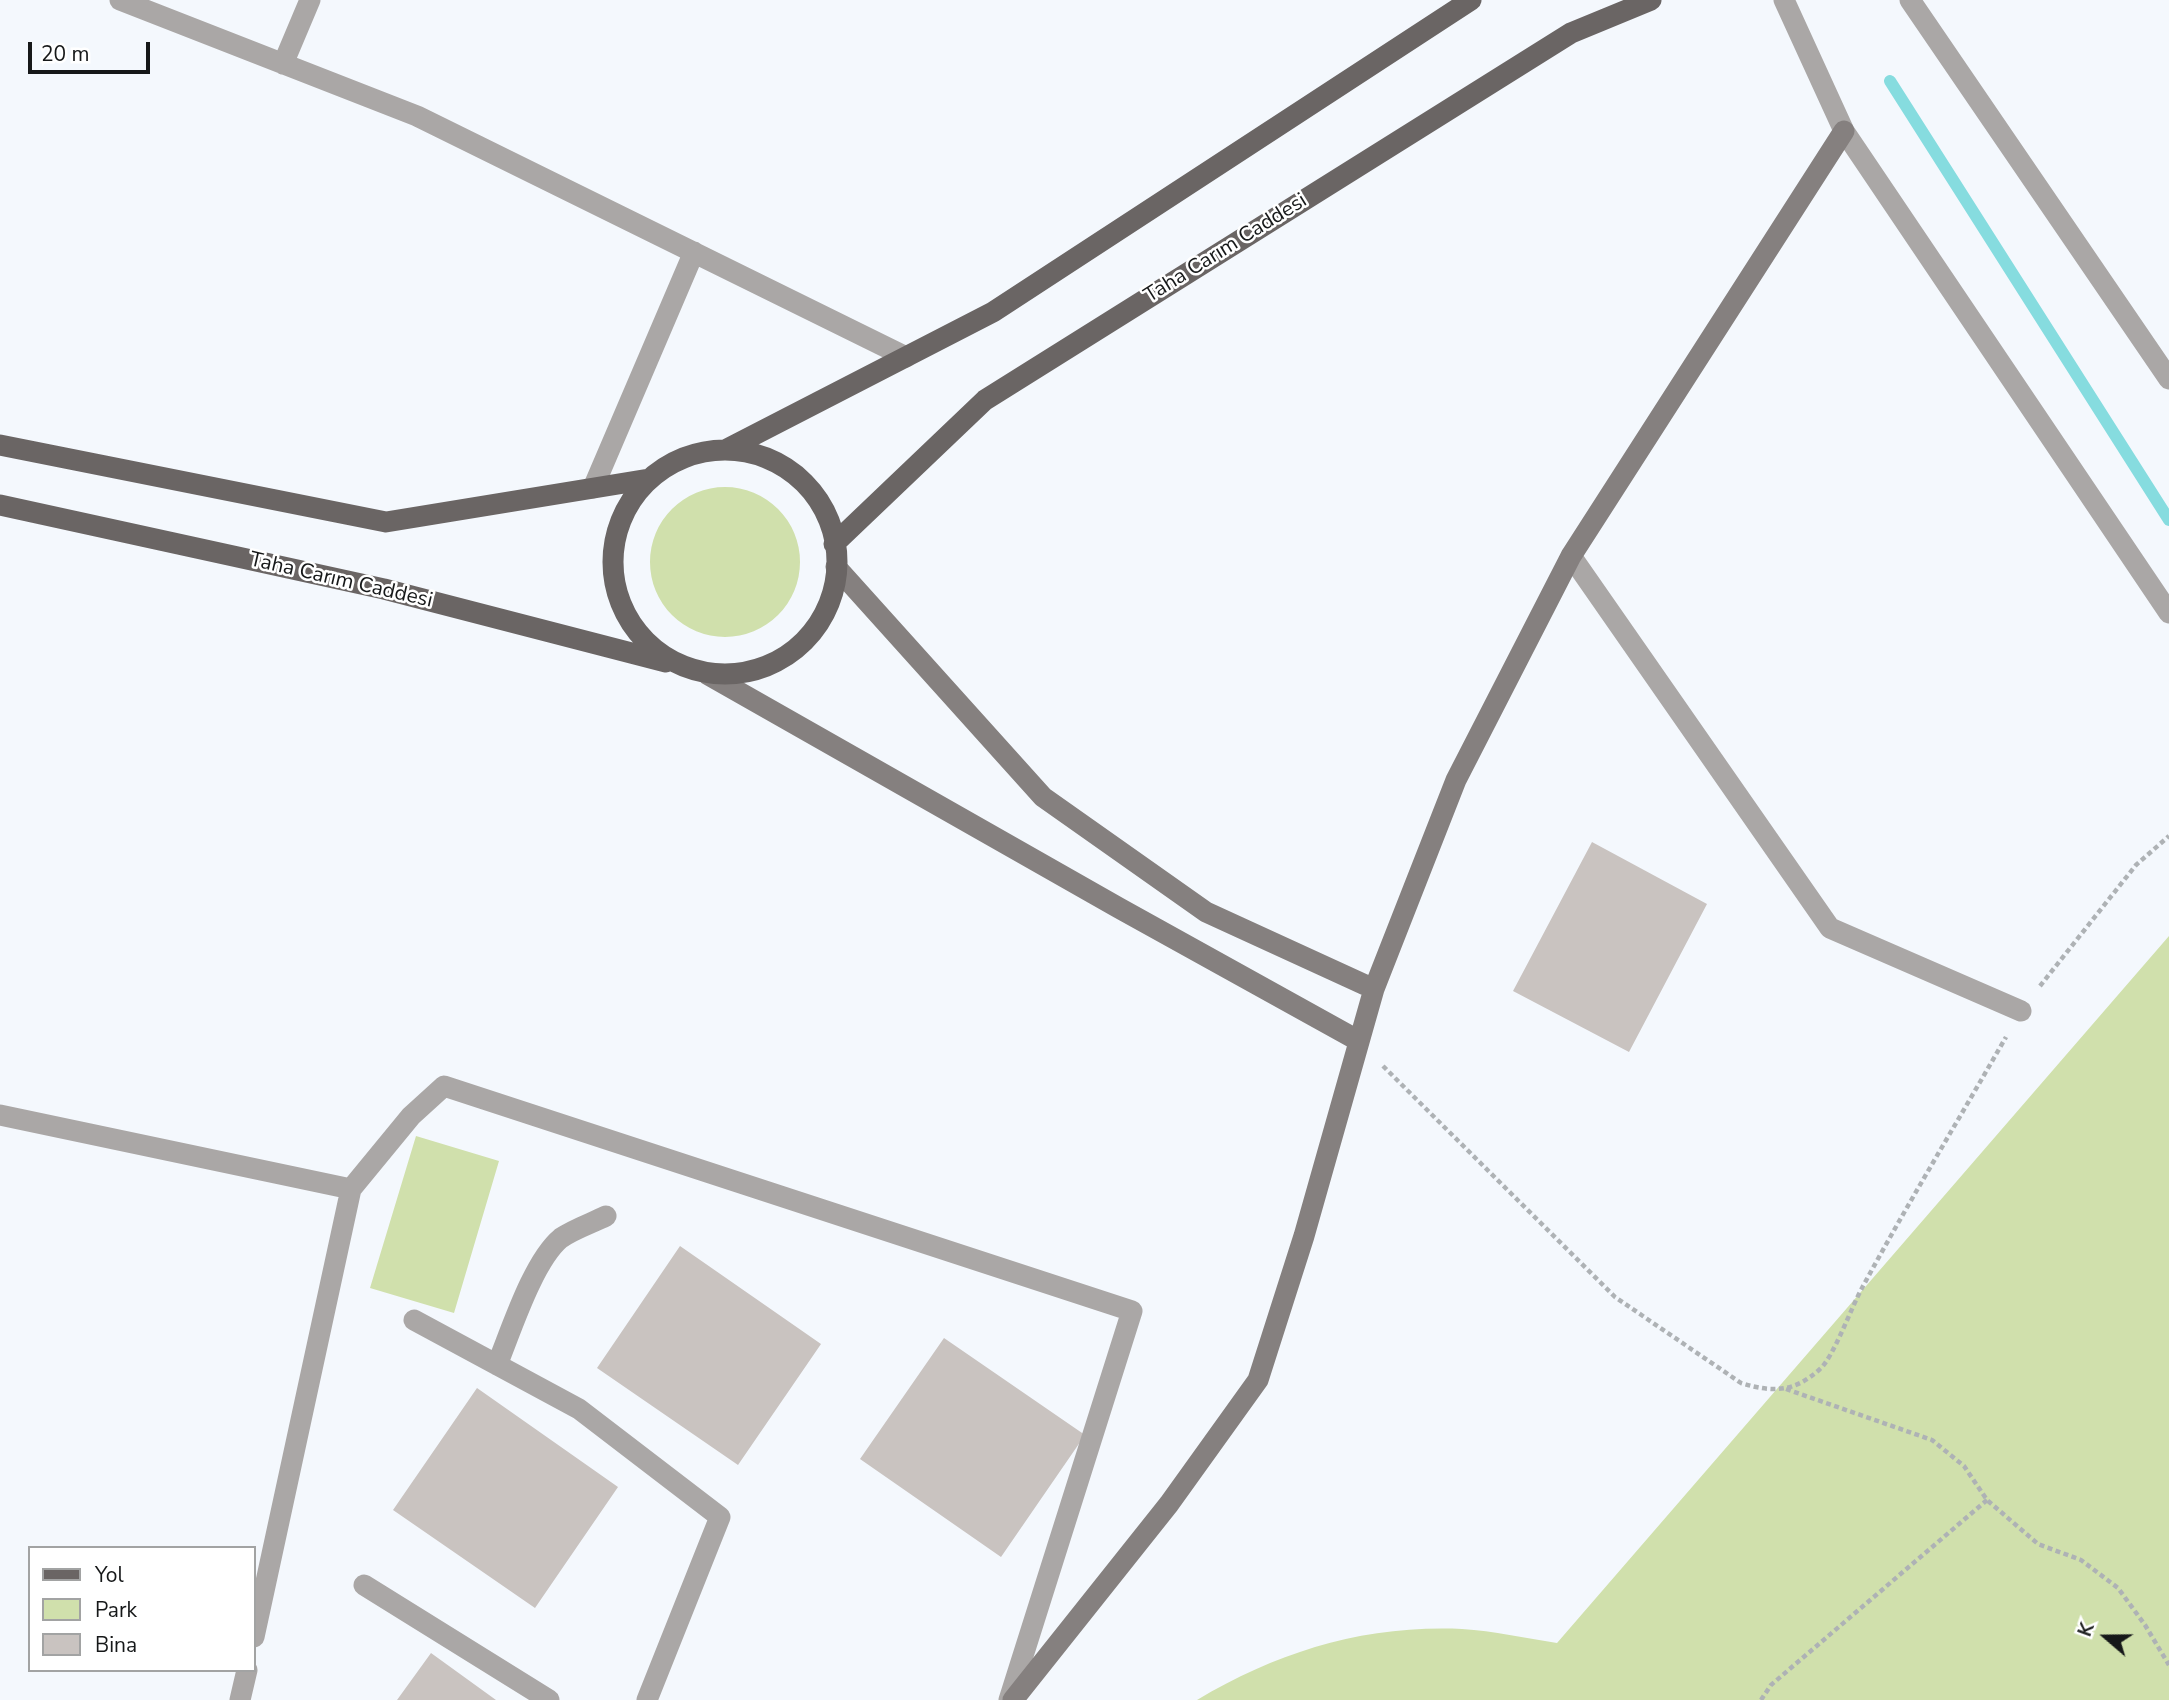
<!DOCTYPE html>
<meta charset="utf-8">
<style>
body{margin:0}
#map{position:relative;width:2169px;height:1700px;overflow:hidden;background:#f4f8fd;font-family:"Nunito Sans",sans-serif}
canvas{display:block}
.legend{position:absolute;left:28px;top:1546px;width:228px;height:126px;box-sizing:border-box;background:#fff;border:2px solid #a2a3a3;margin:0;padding:9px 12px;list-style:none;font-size:21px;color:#161819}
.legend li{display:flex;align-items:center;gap:14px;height:35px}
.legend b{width:35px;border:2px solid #a2a3a3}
.north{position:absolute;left:2071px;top:1602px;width:70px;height:70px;-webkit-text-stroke:5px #fff;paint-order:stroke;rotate:290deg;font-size:19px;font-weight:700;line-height:28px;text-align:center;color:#161819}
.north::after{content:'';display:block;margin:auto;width:24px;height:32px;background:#161819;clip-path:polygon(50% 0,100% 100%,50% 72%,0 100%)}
.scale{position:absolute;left:28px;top:42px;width:122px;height:32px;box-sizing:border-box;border:4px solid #161819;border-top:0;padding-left:9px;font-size:21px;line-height:24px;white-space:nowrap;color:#161819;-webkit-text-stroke:5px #fff;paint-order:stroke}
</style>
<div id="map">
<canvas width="2169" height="1700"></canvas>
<ul class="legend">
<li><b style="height:9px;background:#6a6564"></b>Yol</li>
<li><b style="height:19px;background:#d0e0ac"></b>Park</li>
<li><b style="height:19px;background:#c9c3c0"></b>Bina</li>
</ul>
<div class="north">K</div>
<div class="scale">20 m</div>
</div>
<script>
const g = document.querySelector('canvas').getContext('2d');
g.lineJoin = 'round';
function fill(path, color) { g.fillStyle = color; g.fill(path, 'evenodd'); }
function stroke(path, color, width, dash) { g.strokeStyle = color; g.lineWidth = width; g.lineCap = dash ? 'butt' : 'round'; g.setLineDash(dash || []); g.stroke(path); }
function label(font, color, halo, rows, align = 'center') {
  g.font = font + ' "Nunito Sans",sans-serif'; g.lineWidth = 5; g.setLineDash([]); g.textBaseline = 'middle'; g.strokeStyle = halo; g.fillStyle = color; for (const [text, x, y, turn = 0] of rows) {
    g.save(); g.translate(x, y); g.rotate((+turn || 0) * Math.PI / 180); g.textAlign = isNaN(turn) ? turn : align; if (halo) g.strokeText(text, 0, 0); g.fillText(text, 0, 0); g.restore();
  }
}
fill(new Path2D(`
 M650 562a75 75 0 1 1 150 0a75 75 0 1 1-150 0Z
 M2169 936V1700H1197C1280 1651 1364 1625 1462 1629 1494 1631 1525 1638 1557 1643Z
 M416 1136 499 1161 454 1313 370 1288Z`), '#d0e0ac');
stroke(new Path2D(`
 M1890 81 2169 520`), '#86dcdf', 12);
fill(new Path2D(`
 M1592 842 1707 904 1629 1052 1513 991Z
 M680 1246 821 1344 738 1465 597 1368Z
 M944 1338 1085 1435 1001 1557 860 1459Z
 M477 1388 618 1487 535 1608 393 1510Z
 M431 1653 496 1700H397Z`), '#c9c3c0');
stroke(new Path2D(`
 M2040 986 2136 865 2169 836
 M1383 1066 1615 1297 1741 1383C1773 1393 1795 1392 1820 1369 1833 1358 1852 1306 1862 1288 1908 1203 1958 1121 2006 1037
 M1786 1389 1932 1440 1964 1466 1987 1500 2038 1544 2081 1560 2118 1588 2145 1625 2169 1665
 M1761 1700 1771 1685 1987 1500`), '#aeb2b5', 4.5, [5, 3.5]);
stroke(new Path2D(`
 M414 1320 579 1409 720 1517 647 1700
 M497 1365C511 1331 533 1261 561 1238 574 1229 592 1223 606 1216
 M364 1585 549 1700`), '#aaa7a6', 21);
stroke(new Path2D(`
 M120 0 417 116 906 357
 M1784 0 1844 131 2169 613
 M1910 0 2169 379
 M283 64 310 0
 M593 488 694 252
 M1571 556 1830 928 2021 1011
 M0 1115 351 1189 254 1637
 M351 1189 411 1116 444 1086 1132 1311 1009 1700
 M240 1700 247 1670`), '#aaa7a6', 21);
stroke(new Path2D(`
 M836 567 1043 797 1206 912 1374 989
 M707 674 1119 908 1359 1041
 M1013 1700 1169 1504 1258 1380 1304 1236 1374 989 1456 780 1571 556 1844 131`), '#85807f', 21);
stroke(new Path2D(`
 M0 445 386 522 649 479
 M727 449 993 312 1471 0
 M613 562a112 112 0 1 1 224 0a112 112 0 1 1-224 0Z
 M0 505 384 589 666 662
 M834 544 985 400 1571 33 1651 0`), '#6a6564', 21);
label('21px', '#161819', '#fff', [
 ["Taha Carım Caddesi",1226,249,-32],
 ["Taha Carım Caddesi",341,581,13]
]);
</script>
